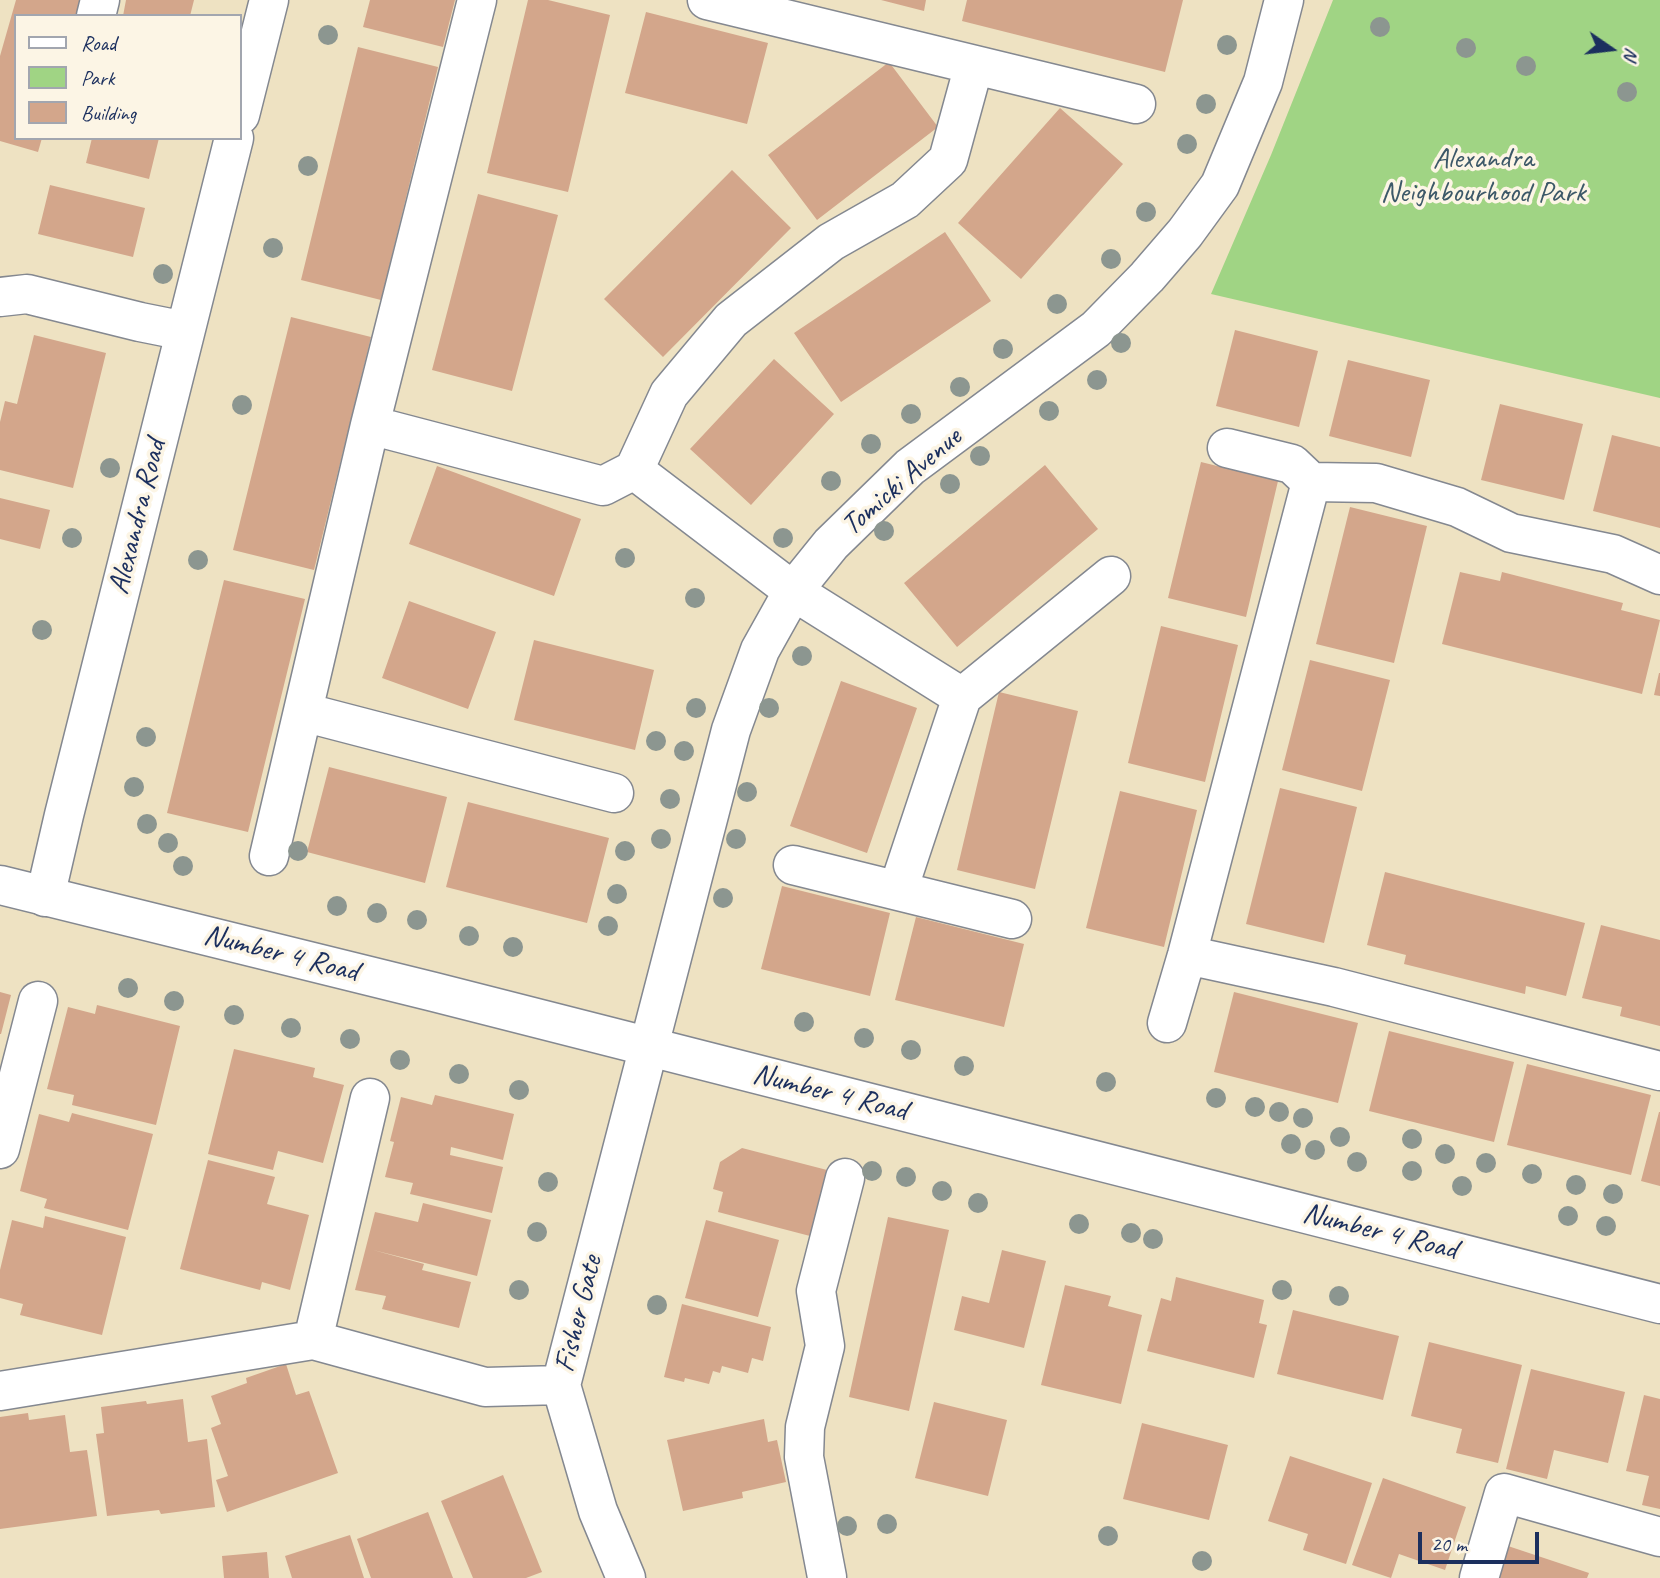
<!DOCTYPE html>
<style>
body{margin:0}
#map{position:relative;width:1660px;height:1578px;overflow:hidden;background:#eee2c2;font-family:Caveat,sans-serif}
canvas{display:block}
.legend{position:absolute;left:14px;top:14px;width:228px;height:126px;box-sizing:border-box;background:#fcf5e5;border:2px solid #a2a6af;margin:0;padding:9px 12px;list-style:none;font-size:21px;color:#1b2f5e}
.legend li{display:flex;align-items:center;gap:14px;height:35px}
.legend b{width:35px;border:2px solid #a2a6af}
.north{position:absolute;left:1576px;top:14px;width:70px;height:70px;-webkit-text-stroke:5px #fcf5e5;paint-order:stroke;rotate:104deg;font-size:19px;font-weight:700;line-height:28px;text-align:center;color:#1b2f5e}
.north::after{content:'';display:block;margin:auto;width:24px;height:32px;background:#1b2f5e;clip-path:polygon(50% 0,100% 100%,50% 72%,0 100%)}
.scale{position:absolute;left:1418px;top:1532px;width:121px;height:32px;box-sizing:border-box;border:4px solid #1b2f5e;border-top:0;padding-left:9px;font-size:21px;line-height:24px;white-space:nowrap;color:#1b2f5e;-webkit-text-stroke:5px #fcf5e5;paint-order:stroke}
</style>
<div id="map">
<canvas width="1660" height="1578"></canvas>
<ul class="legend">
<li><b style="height:9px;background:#fff"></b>Road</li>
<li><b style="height:19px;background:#a0d484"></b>Park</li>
<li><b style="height:19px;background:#d3a68b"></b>Building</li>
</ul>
<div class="north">N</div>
<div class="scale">20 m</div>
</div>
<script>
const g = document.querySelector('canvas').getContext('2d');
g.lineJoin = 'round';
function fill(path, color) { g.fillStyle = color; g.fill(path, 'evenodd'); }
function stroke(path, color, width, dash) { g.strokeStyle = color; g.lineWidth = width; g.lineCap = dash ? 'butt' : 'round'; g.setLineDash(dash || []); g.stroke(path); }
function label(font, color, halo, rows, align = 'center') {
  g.font = font + ' Caveat,sans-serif'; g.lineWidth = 7; g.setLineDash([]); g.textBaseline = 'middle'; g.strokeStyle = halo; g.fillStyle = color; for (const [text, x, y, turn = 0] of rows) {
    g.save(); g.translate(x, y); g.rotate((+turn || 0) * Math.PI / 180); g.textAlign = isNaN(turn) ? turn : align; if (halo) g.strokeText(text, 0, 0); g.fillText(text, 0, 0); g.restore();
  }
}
fill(new Path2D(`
 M1333 0H1660V398L1211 294 1271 155Z`), '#a0d484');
fill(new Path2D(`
 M16 0H82L77 16H16V138H42L38 152 0 141V56Z
 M126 0H194L190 16H123Z
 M370 0H455L443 47 363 27Z
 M528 0H548L610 15 568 192 487 173Z
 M881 0H926L924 11Z
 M967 0H1183L1165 72 962 21Z
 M646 12 768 43 747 124 625 93Z
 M358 47 438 67 381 300 301 280Z
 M889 62 938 127 817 220 768 155Z
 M1060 108 1123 164 1021 279 958 223Z
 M92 138H159L149 179 86 163Z
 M732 170 791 228 663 357 604 299Z
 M50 185 145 208 133 257 38 234Z
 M478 194 558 215 512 391 432 370Z
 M945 232 991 301 841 402 794 333Z
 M291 317 371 337 314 570 233 550Z
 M1235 330 1318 351 1299 427 1216 406Z
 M34 335 106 353 73 488 0 470V422L5 401 17 404Z
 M774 359 834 414 751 505 690 449Z
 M1348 360 1430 380 1411 457 1329 436Z
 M1500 404 1583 424 1564 500 1481 480Z
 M1612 435 1660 447V528L1593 511Z
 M1201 462 1278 481 1246 617 1168 598Z
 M1045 465 1098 529 957 647 904 583Z
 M437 466 581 519 554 596 409 544Z
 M0 498 50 510 40 549 0 539Z
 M1350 507 1427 526 1394 663 1316 644Z
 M1460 572 1500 581 1502 572 1623 603 1621 610 1660 620 1642 694 1442 644Z
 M224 580 305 599 248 832 167 813Z
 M409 601 496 632 468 709 382 678Z
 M1161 626 1238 645 1205 782 1128 763Z
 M534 640 654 670 635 750 514 720Z
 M1310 660 1390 680 1362 791 1282 770Z
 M1659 673H1660V696L1654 695Z
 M841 681 917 708 867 853 790 826Z
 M999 692 1078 711 1035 889 957 870Z
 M329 767 447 797 425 883 307 852Z
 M1280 788 1357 807 1324 943 1246 924Z
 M1120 791 1197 810 1164 947 1086 928Z
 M468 802 609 838 587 923 446 887Z
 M1385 872 1585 923 1566 996 1526 986 1525 994 1404 964 1406 955 1367 945Z
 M782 886 890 913 870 996 761 969Z
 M916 917 1024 944 1004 1027 895 1000Z
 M1601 925 1660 940V1026L1620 1016 1622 1007 1582 998Z
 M0 992 11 995 1 1034H0Z
 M1234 992 1358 1023 1338 1103 1214 1072Z
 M97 1005 180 1026 156 1125 72 1105 74 1095 47 1089 68 1007 95 1014Z
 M1389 1031 1514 1062 1494 1142 1369 1111Z
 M234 1049 315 1068 313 1077 344 1085 323 1163 278 1151 273 1170 208 1154Z
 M1527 1064 1651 1095 1631 1175 1507 1145Z
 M435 1095 514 1114 503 1160 451 1147 450 1155 503 1167 492 1213 410 1194 413 1183 385 1177 394 1142 390 1141 401 1097 432 1105Z
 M1659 1112H1660V1186L1641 1181Z
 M72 1113 153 1134 128 1230 44 1208 47 1199 20 1191 39 1114 69 1122Z
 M742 1148 827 1170 810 1236 718 1212 723 1192 713 1189 720 1162Z
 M208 1160 275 1177 267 1204 309 1215 290 1290 262 1282 260 1290 180 1269Z
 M423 1203 491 1220 477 1276 373 1250 424 1264 422 1270 471 1282 459 1328 382 1309 386 1296 355 1290 375 1212 418 1222Z
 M45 1216 126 1237 102 1335 20 1315 23 1304 0 1298V1270L12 1220 43 1228Z
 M888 1217 949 1230 909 1411 849 1397Z
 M706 1220 779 1240 758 1317 685 1298Z
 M1002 1250 1046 1261 1024 1348 954 1330 962 1296 989 1303Z
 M1176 1277 1264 1300 1259 1323 1267 1325 1254 1378 1147 1351 1161 1298 1171 1301Z
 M1065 1285 1111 1296 1108 1306 1142 1315 1121 1404 1041 1385Z
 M682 1304 771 1327 763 1361 752 1358 748 1373 722 1366 720 1373 713 1371 709 1384 685 1378 684 1382 664 1377Z
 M1293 1310 1399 1336 1383 1400 1277 1374Z
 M1429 1342 1522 1365 1498 1463 1456 1453 1462 1429 1411 1416Z
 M286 1364 296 1395 309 1391 338 1473 227 1512 216 1480 228 1476 211 1428 221 1424 211 1396 247 1383 246 1378Z
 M1531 1369 1625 1392 1608 1463 1554 1450 1547 1479 1506 1469Z
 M1644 1395 1660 1399V1509L1642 1505 1649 1476 1626 1471Z
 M183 1399 188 1442 207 1439 215 1507 161 1514 159 1510 107 1516 96 1434 104 1433 101 1407 146 1401 147 1404Z
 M934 1402 1007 1420 988 1496 915 1478Z
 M28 1413 29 1420 65 1415 70 1452 87 1450 97 1516 0 1529V1417Z
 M764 1419 768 1442 777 1440 786 1482 742 1492 743 1498 683 1511 667 1440Z
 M1142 1423 1228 1445 1209 1520 1123 1499Z
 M1290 1456 1372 1483 1346 1564 1303 1550 1308 1534 1268 1521Z
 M503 1475 542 1572 526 1578H473L441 1501Z
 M1383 1478 1466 1507 1445 1570 1399 1554 1391 1578 1352 1565Z
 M428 1512 453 1578H371L357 1539Z
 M350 1535 364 1578H292L285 1556Z
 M1508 1546 1589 1573 1587 1578H1498Z
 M267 1552 269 1578H224L222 1556Z`), '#d3a68b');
const minor = new Path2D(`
 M707 0 1136 104
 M96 16 100 0
 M240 115 269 0
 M0 297 27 294 140 322 185 331
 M370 425 603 486 634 470 793 591 962 697 1111 576
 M1227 448 1292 464 1311 482 1376 483 1457 507 1511 533 1613 554 1660 575
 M634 470 669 394 731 320 831 242 905 200 948 160 974 65
 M303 712 614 793
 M269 856 370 425 477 0
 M793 865 1012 919
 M898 890 962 697
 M45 897 64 815 234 138
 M1187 955 1334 987 1660 1071
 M1167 1023 1187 955 1311 482
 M0 1149 38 1001
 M313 1340 370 1098
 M0 1391 313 1340 485 1387 561 1385
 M827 1577 804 1457 805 1427 825 1346 816 1291 845 1178
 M626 1578 598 1511 561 1385 731 730 760 650 793 591 831 544 910 467 1096 329 1147 277 1185 233 1220 185 1263 82 1284 0
 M1479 1578 1504 1493 1660 1537`);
const major = new Path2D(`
 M0 885 434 992 1660 1304`);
stroke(minor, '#848890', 41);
stroke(major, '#848890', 41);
stroke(minor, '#fff', 38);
stroke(major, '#fff', 38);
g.fillStyle = '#8c9690';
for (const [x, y] of [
 [1380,27],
 [328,35],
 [1227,45],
 [1466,48],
 [1526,66],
 [1627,92],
 [1206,104],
 [1187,144],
 [308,166],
 [1146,212],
 [273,248],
 [1111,259],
 [163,274],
 [1057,304],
 [1121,343],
 [1003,349],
 [1097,380],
 [960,387],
 [242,405],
 [1049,411],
 [911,414],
 [871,444],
 [980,456],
 [110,468],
 [831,481],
 [950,484],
 [884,531],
 [72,538],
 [783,538],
 [625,558],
 [198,560],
 [695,598],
 [42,630],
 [802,656],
 [696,708],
 [769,708],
 [146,737],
 [656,741],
 [684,751],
 [134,787],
 [747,792],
 [670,799],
 [147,824],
 [661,839],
 [736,839],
 [168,843],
 [298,851],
 [625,851],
 [183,866],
 [617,894],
 [723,898],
 [337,906],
 [377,913],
 [417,920],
 [608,926],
 [469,936],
 [513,947],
 [128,988],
 [174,1001],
 [234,1015],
 [804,1022],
 [291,1028],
 [864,1038],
 [350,1039],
 [911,1050],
 [400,1060],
 [964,1066],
 [459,1074],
 [1106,1082],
 [519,1090],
 [1216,1098],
 [1255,1107],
 [1279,1112],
 [1303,1118],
 [1340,1137],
 [1412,1139],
 [1291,1144],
 [1315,1150],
 [1445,1154],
 [1357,1162],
 [1486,1163],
 [872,1171],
 [1412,1171],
 [1532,1174],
 [906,1177],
 [548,1182],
 [1576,1185],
 [1462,1186],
 [942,1191],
 [1613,1194],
 [978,1203],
 [1568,1216],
 [1079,1224],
 [1606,1226],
 [537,1232],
 [1131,1233],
 [1153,1239],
 [519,1290],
 [1282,1290],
 [1339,1296],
 [657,1305],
 [887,1524],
 [847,1526],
 [1108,1536],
 [1202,1561]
]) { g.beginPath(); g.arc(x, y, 10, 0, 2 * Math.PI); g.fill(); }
label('30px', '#3c5868', '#fcf5e5', [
 ["Alexandra",1483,159],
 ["Neighbourhood Park",1483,193]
]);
label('30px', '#1b2f5e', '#fcf5e5', [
 ["Tomicki Avenue",902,482,-41],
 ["Alexandra Road",138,517,-76],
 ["Number 4 Road",281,954,14],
 ["Number 4 Road",830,1093,14],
 ["Number 4 Road",1380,1232,14],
 ["Fisher Gate",579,1314,-76]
]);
</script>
